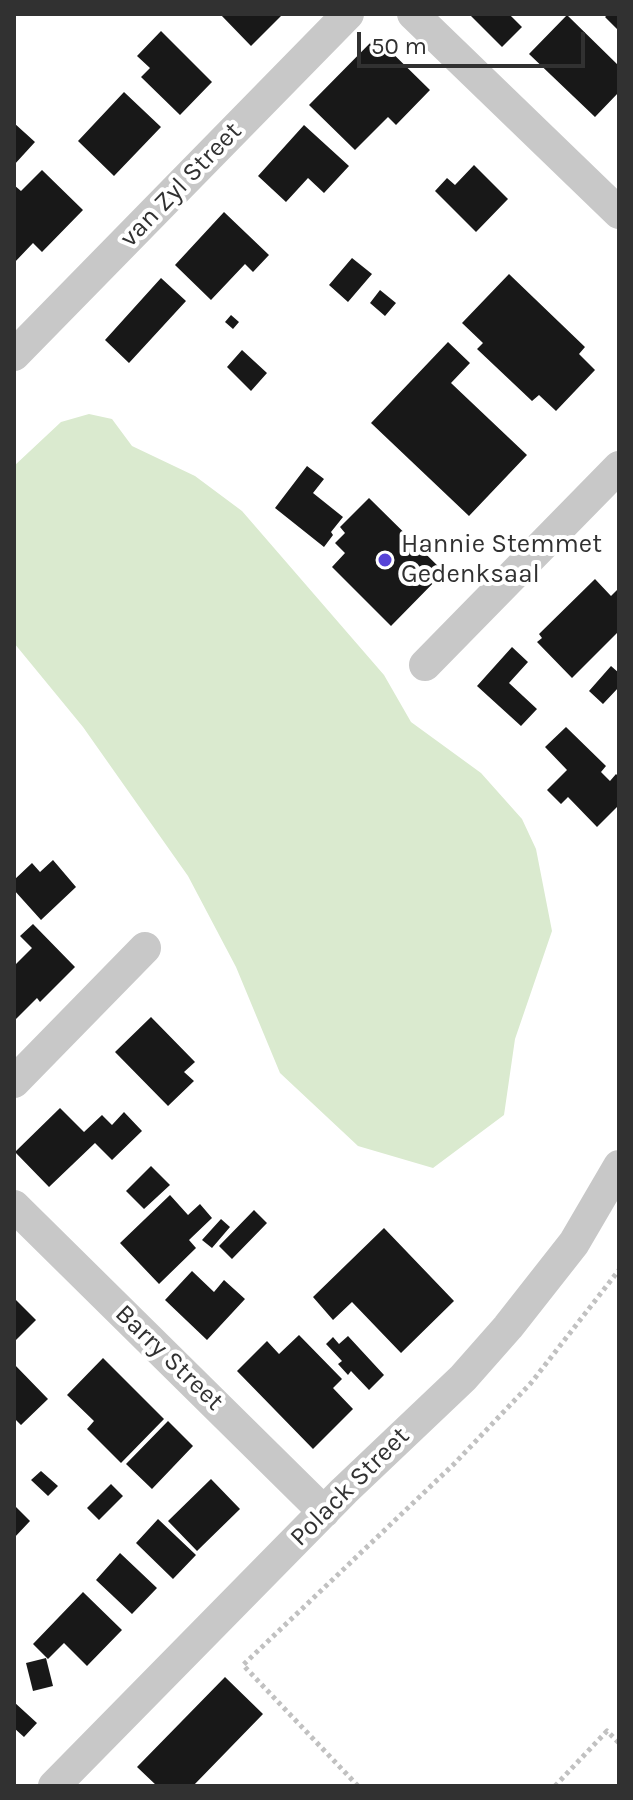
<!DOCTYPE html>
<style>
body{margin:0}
#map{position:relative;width:633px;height:1800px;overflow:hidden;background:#fff;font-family:Karla,sans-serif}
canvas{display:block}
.frame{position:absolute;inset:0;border:16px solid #313131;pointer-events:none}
.scale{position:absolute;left:357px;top:32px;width:228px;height:36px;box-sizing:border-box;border:4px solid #313131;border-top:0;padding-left:10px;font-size:24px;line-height:28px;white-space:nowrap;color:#313131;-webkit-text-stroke:6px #fff;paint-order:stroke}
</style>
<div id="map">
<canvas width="633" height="1800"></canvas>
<div class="frame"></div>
<div class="scale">50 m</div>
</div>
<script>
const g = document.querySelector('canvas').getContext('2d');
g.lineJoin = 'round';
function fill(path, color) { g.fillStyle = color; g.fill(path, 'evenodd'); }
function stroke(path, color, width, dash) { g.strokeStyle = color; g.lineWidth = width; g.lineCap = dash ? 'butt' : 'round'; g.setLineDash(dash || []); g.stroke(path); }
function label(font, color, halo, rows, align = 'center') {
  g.font = font + ' Karla,sans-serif'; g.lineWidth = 8; g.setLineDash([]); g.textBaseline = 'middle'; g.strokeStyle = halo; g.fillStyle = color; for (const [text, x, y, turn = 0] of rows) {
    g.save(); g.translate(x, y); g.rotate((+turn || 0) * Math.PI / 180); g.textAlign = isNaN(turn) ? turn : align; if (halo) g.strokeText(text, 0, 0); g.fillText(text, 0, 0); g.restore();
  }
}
fill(new Path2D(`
 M89 414 112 419 132 446 195 476 242 511 384 675 411 722 481 773 522 819 536 849 552 931 515 1039 504 1115 433 1168 358 1146 280 1073 236 967 188 876 83 727 14 643V466L61 422Z`), '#daeacf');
fill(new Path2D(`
 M220 14H283L251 46Z
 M469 14H509L522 27 502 47Z
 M608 14H616L619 17V31L605 17Z
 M567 15 619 66V92L595 117 529 54Z
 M161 31 212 82 180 115 141 77 150 68 137 56Z
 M376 37 430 90 396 125 388 117 355 150 309 105Z
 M124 92 161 127 114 176 78 141Z
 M14 123 35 142 14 165Z
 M304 125 349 166 324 193 308 178 286 202 258 176Z
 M474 165 508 199 476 232 435 191 447 178 455 185Z
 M42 170 83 210 42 252 33 243 14 263V185L21 191Z
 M224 212 269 255 253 272 245 264 211 300 175 265Z
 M352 258 372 274 348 302 329 285Z
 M509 274 585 347 579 354 595 370 556 411 539 395 532 401 477 349 483 343 462 323Z
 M161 278 186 301 129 363 105 340Z
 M380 290 396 303 385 316 370 303Z
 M231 315 239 322 233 329 225 322Z
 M448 342 470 363 451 383 527 455 469 516 371 423Z
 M242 350 267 373 251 391 227 367Z
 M307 466 324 479 313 493 343 517 331 532 333 535 324 547 275 508Z
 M369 498 444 572 391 626 332 567 345 553 335 543 345 533 340 527Z
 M595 579 611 596 619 588V631L572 678 537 642 542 638 539 634Z
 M512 647 528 662 509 683 537 709 521 726 477 686Z
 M611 666 619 673V687L603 704 589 691Z
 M566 727 606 766 601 772 610 781 616 774 619 777V805L597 827 568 797 561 804 547 790 567 770 545 747Z
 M53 860 76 887 41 920 14 890V880L32 863 40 872Z
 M33 924 75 967 40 1002 37 998 14 1021V966L32 948 20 936Z
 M151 1017 195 1062 184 1072 194 1081 168 1106 115 1052Z
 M60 1108 84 1132 102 1115 112 1125 124 1112 142 1131 112 1160 95 1143 49 1187 15 1152Z
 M151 1166 170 1185 144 1209 126 1191Z
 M170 1195 188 1215 200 1204 212 1218 189 1240 196 1248 159 1284 120 1243Z
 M254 1210 267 1223 232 1259 219 1246Z
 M221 1219 230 1227 212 1248 202 1240Z
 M384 1228 454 1301 401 1353 352 1302 333 1320 313 1297Z
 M192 1271 214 1292 224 1280 245 1299 207 1340 165 1300Z
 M16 1300 36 1320 14 1342V1302Z
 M299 1335 342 1379 333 1388 353 1409 313 1449 237 1371 267 1341 279 1354Z
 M348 1336 384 1375 369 1390 351 1371 348 1375 338 1364 342 1361 326 1344 333 1337 339 1344Z
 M103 1358 164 1419 121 1463 87 1429 94 1421 67 1395Z
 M14 1364 48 1399 21 1425 14 1418Z
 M168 1421 193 1446 152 1489 126 1464Z
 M41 1471 58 1486 48 1496 31 1480Z
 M211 1479 240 1509 197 1551 168 1521Z
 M111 1484 123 1496 99 1520 87 1508Z
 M14 1505 30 1521 14 1538Z
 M158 1519 196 1555 173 1579 136 1543Z
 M120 1553 157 1588 132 1614 96 1580Z
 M83 1592 122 1630 87 1666 64 1643 48 1659 33 1644Z
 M46 1658 53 1686 33 1691 26 1663Z
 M225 1677 263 1714 193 1786H157L137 1767Z
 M14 1702 37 1723 24 1737 14 1728Z`), '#181818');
stroke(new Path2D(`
 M358 1786 243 1665 454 1464 531 1383 619 1270
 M555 1786 607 1731 619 1743`), '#c1c1c1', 5, [4, 4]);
stroke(new Path2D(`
 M413 14 619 213
 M14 355 348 14
 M425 665 619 467
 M14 1082 145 948
 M14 1206 324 1512
 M54 1786 344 1491 463 1378 508 1327 574 1243 619 1166`), '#c8c8c8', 32);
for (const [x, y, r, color] of [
 [385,560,8,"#5744d7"]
]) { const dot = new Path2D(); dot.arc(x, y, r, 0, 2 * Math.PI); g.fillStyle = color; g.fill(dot); stroke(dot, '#fff', 3); }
label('26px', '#313131', '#fff', [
 ["van Zyl Street",181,185,-46],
 ["Barry Street",169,1358,44],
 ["Polack Street",350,1487,-45]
]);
label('26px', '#313131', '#fff', [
 ["Hannie Stemmet",401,545],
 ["Gedenksaal",401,575]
], 'left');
</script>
